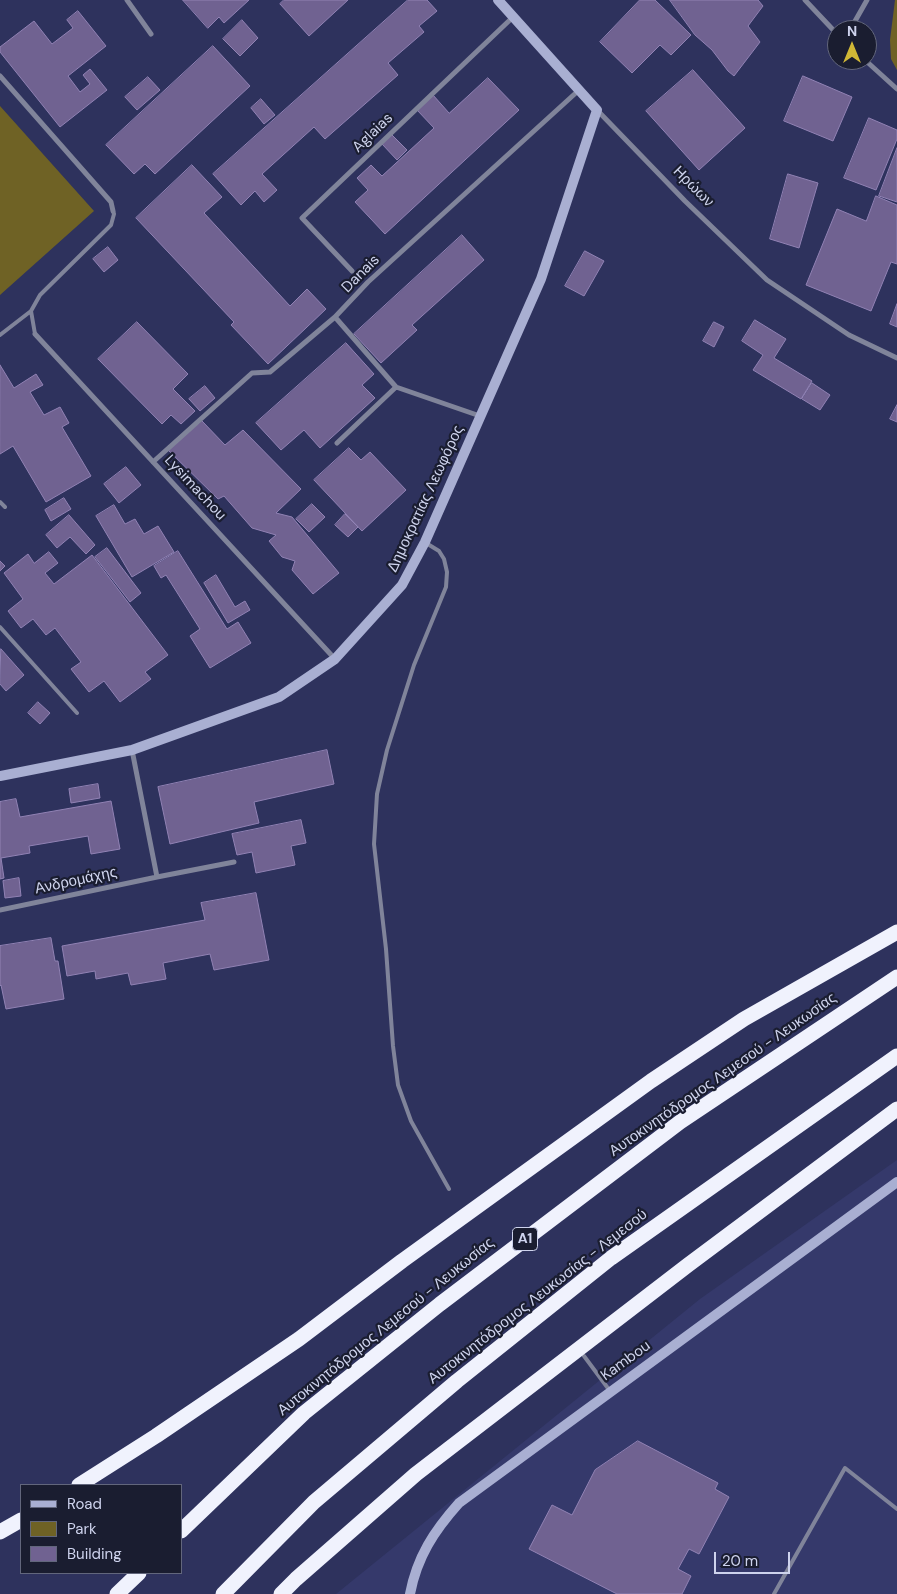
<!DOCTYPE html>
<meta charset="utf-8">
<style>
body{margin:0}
#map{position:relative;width:897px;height:1594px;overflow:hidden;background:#2e325d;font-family:"DM Sans",sans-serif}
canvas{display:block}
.legend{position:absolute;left:20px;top:1484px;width:162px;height:90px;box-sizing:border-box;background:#1a1d30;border:1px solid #62667c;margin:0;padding:6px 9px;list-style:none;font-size:15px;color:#ced3ed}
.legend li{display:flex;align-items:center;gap:10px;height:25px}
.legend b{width:25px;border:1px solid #62667c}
.north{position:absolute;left:827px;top:20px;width:50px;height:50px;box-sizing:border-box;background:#1a1d30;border:1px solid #62667c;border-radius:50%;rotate:0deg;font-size:14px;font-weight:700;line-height:20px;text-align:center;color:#ced3ed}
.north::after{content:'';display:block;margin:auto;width:18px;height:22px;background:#d0b736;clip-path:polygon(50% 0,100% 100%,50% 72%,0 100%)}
.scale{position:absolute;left:714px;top:1552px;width:76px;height:22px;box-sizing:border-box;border:2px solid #ced3ed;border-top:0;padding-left:6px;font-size:15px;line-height:18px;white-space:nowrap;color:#ced3ed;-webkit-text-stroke:4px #1a1d30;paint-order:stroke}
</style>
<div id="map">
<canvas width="897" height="1594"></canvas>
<ul class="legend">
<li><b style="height:6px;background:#a9afd2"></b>Road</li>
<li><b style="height:14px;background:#6f6225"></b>Park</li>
<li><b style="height:14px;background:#706291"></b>Building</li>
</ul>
<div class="north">N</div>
<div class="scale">20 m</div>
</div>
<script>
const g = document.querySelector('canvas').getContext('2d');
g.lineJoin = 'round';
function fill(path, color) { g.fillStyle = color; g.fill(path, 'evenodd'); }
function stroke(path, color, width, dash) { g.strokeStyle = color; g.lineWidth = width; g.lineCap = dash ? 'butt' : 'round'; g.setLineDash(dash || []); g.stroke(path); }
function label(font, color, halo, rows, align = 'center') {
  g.font = font + ' "DM Sans",sans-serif'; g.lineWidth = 4.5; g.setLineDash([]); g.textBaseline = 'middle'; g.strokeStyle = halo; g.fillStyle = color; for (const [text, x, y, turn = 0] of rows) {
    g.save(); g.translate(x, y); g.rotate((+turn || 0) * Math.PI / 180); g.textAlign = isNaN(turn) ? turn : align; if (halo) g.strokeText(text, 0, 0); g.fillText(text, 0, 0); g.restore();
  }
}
fill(new Path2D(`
 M897 1160V1594H336L700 1299Z`), '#35396b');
fill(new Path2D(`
 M895 0H897V70L891 59 890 40Z
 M0 106 94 211 0 295Z`), '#6f6225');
const building = new Path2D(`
 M183 0H249L224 23 219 17 208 28Z
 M284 0H348L309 36 280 4Z
 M408 0H427L437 11 419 26 424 32 388 63 398 75 325 139 314 127 262 174 277 190 264 202 255 191 241 205 213 174Z
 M640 0H655L691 35 671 55 660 45 632 73 600 42Z
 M670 0H758L763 6 748 26 760 42 734 76 728 71 712 50 695 35Z
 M78 11 106 46 68 76 80 92 90 84 83 75 90 69 107 90 60 127 0 52V47L34 21 52 44 73 28 67 20Z
 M242 20 258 38 240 56 223 39Z
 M213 46 250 86 155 174 145 164 134 174 106 145Z
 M693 70 745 128 699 170 646 111Z
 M803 76 852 97 833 141 784 121Z
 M148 77 160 90 137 110 125 97Z
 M488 78 519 110 385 234 355 202 368 190 357 178 371 165 382 176 434 128 417 110 433 95 449 113Z
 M261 99 275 115 264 124 251 108Z
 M869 118 897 130V139L876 190 844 178Z
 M392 135 407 150 397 160 382 144Z
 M897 148V202L879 196Z
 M192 165 222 197 204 213 290 306 307 289 326 309 268 364 231 325 234 322 136 218Z
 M788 174 818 183 799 248 770 239Z
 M876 196 897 205V264L891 262 871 311 806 285 837 209 866 221Z
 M462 235 484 260 412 325 417 330 381 363 354 334Z
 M108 247 118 260 104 272 93 259Z
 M585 251 604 261 584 296 565 286Z
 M897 304V327L890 324Z
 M755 320 786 339 774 358 812 381 801 399 753 370 763 355 742 341Z
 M137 322 188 374 173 389 195 411 181 424 171 415 162 424 98 359Z
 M714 322 724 327 714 347 703 341Z
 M346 343 374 374 362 385 375 398 320 448 304 430 281 450 256 423Z
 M0 365 14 388 36 374 43 385 30 392 44 415 60 407 69 423 62 427 91 476 46 502 13 446 0 454Z
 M812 383 830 395 820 410 802 399Z
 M205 386 215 398 200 411 189 399Z
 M897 405V422L890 419Z
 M202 421 225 445 243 430 301 489 276 513 292 517 339 573 313 594 292 570 295 561 282 557 269 541 276 535 252 528 224 496 218 499 167 449Z
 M349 448 361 460 370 452 406 490 362 531 314 480Z
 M126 467 141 485 119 503 104 484Z
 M64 498 71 509 51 521 45 510Z
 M312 504 325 517 309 532 296 519Z
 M114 505 125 524 135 519 144 534 158 526 174 552 132 577 96 516Z
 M345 514 358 527 348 537 335 525Z
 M69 515 95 545 86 554 70 537 57 548 46 535Z
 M107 548 141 593 130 602 95 557Z
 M178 551 227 629 238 622 251 643 210 668 190 636 200 629 166 575 161 578 154 566Z
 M49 552 58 563 45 573 54 584 92 555 168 655 145 672 151 679 120 702 104 681 89 692 71 669 81 662 55 628 46 635 33 619 21 628 8 611 23 599 4 573 28 554 34 563Z
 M0 561 5 566 0 571Z
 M216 575 235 607 245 601 250 610 228 623 204 583Z
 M1 649 24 675 6 691 0 684Z
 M38 702 50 713 40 724 28 713Z
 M327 750 334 784 254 802 259 823 170 844 158 787Z
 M98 784 100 798 71 803 69 789Z
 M16 799 20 817 111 801 120 849 91 854 88 836 29 846 30 853 1 858 4 878 0 879V802Z
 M301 820 306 843 291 846 295 865 256 873 252 852 237 855 232 834Z
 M19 878 21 896 5 898 3 881Z
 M256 893 269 960 214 970 210 954 163 963 166 979 131 985 128 973 96 979 95 971 67 976 62 946 205 920 201 903Z
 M51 938 55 961H58L64 999 6 1009 1 985 0 986V946Z
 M638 1441 718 1483 715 1489 729 1497 699 1554 689 1549 678 1569 691 1576 682 1594H617L529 1549 552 1505 572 1515 595 1470Z`);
fill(building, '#706291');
stroke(building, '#9182b4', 1);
stroke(new Path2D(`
 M35 334 31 311 40 295 111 225 114 214 113 211
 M0 335 31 311
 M0 502 5 507
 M426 543 439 551 444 559 447 572 446 587 414 665 387 750 377 794 374 844 386 949 393 1046 398 1085 411 1121 449 1189
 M0 627 77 713
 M584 1356 610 1391
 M774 1594 845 1468 897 1509`), '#80849a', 4);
stroke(new Path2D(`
 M127 0 151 34
 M805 0 837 34
 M850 30 867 0
 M865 60 897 89
 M0 76 111 202 113 211
 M597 110 685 201 767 280 849 335 897 358
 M352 271 302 218 513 17
 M335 317 396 387 480 416
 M35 334 335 659
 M337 443 396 387
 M153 462 252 373 270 372 335 317 368 282 579 90
 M132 750 157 877
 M0 910 157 877 234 862`), '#80849a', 5);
stroke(new Path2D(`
 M0 776 132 750 279 697 335 659 402 585 425 542 541 279 597 110 498 0
 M410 1594C417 1557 434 1531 459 1503L897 1182`), '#a9afd2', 10);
stroke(new Path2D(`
 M79 1485 156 1436 299 1339 402 1261 651 1081 744 1019 897 932
 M181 1531 304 1413 440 1304 680 1122 897 977
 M0 1532 21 1520
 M117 1594 139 1573
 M223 1594 314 1502 457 1381 611 1258 897 1056
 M281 1594 296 1579 416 1474 688 1265 897 1109`), '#f0f2fd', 15);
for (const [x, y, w] of [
 [525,1239,25]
]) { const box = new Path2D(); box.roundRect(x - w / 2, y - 11.5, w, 23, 4); g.fillStyle = '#1a1d30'; g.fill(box); stroke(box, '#ced3ed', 1); }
label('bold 14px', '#ced3ed', null, [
 ["A1",525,1239]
]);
label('15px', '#ced3ed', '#1a1d30', [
 ["Aglaias",373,133,-44],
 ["Ηρώων",693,187,45],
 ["Danais",361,274,-45],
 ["Lysimachou",195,488,47],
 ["Δημοκρατίας Λεωφόρος",426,499,-65],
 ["Ανδρομάχης",76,881,-12],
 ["Αυτοκινητόδρομος Λεμεσού - Λευκωσίας",723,1075,-35],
 ["Αυτοκινητόδρομος Λευκωσίας - Λεμεσού",538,1297,-38],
 ["Αυτοκινητόδρομος Λεμεσού - Λευκωσίας",386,1327,-39],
 ["Kambou",626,1361,-36]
]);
</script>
